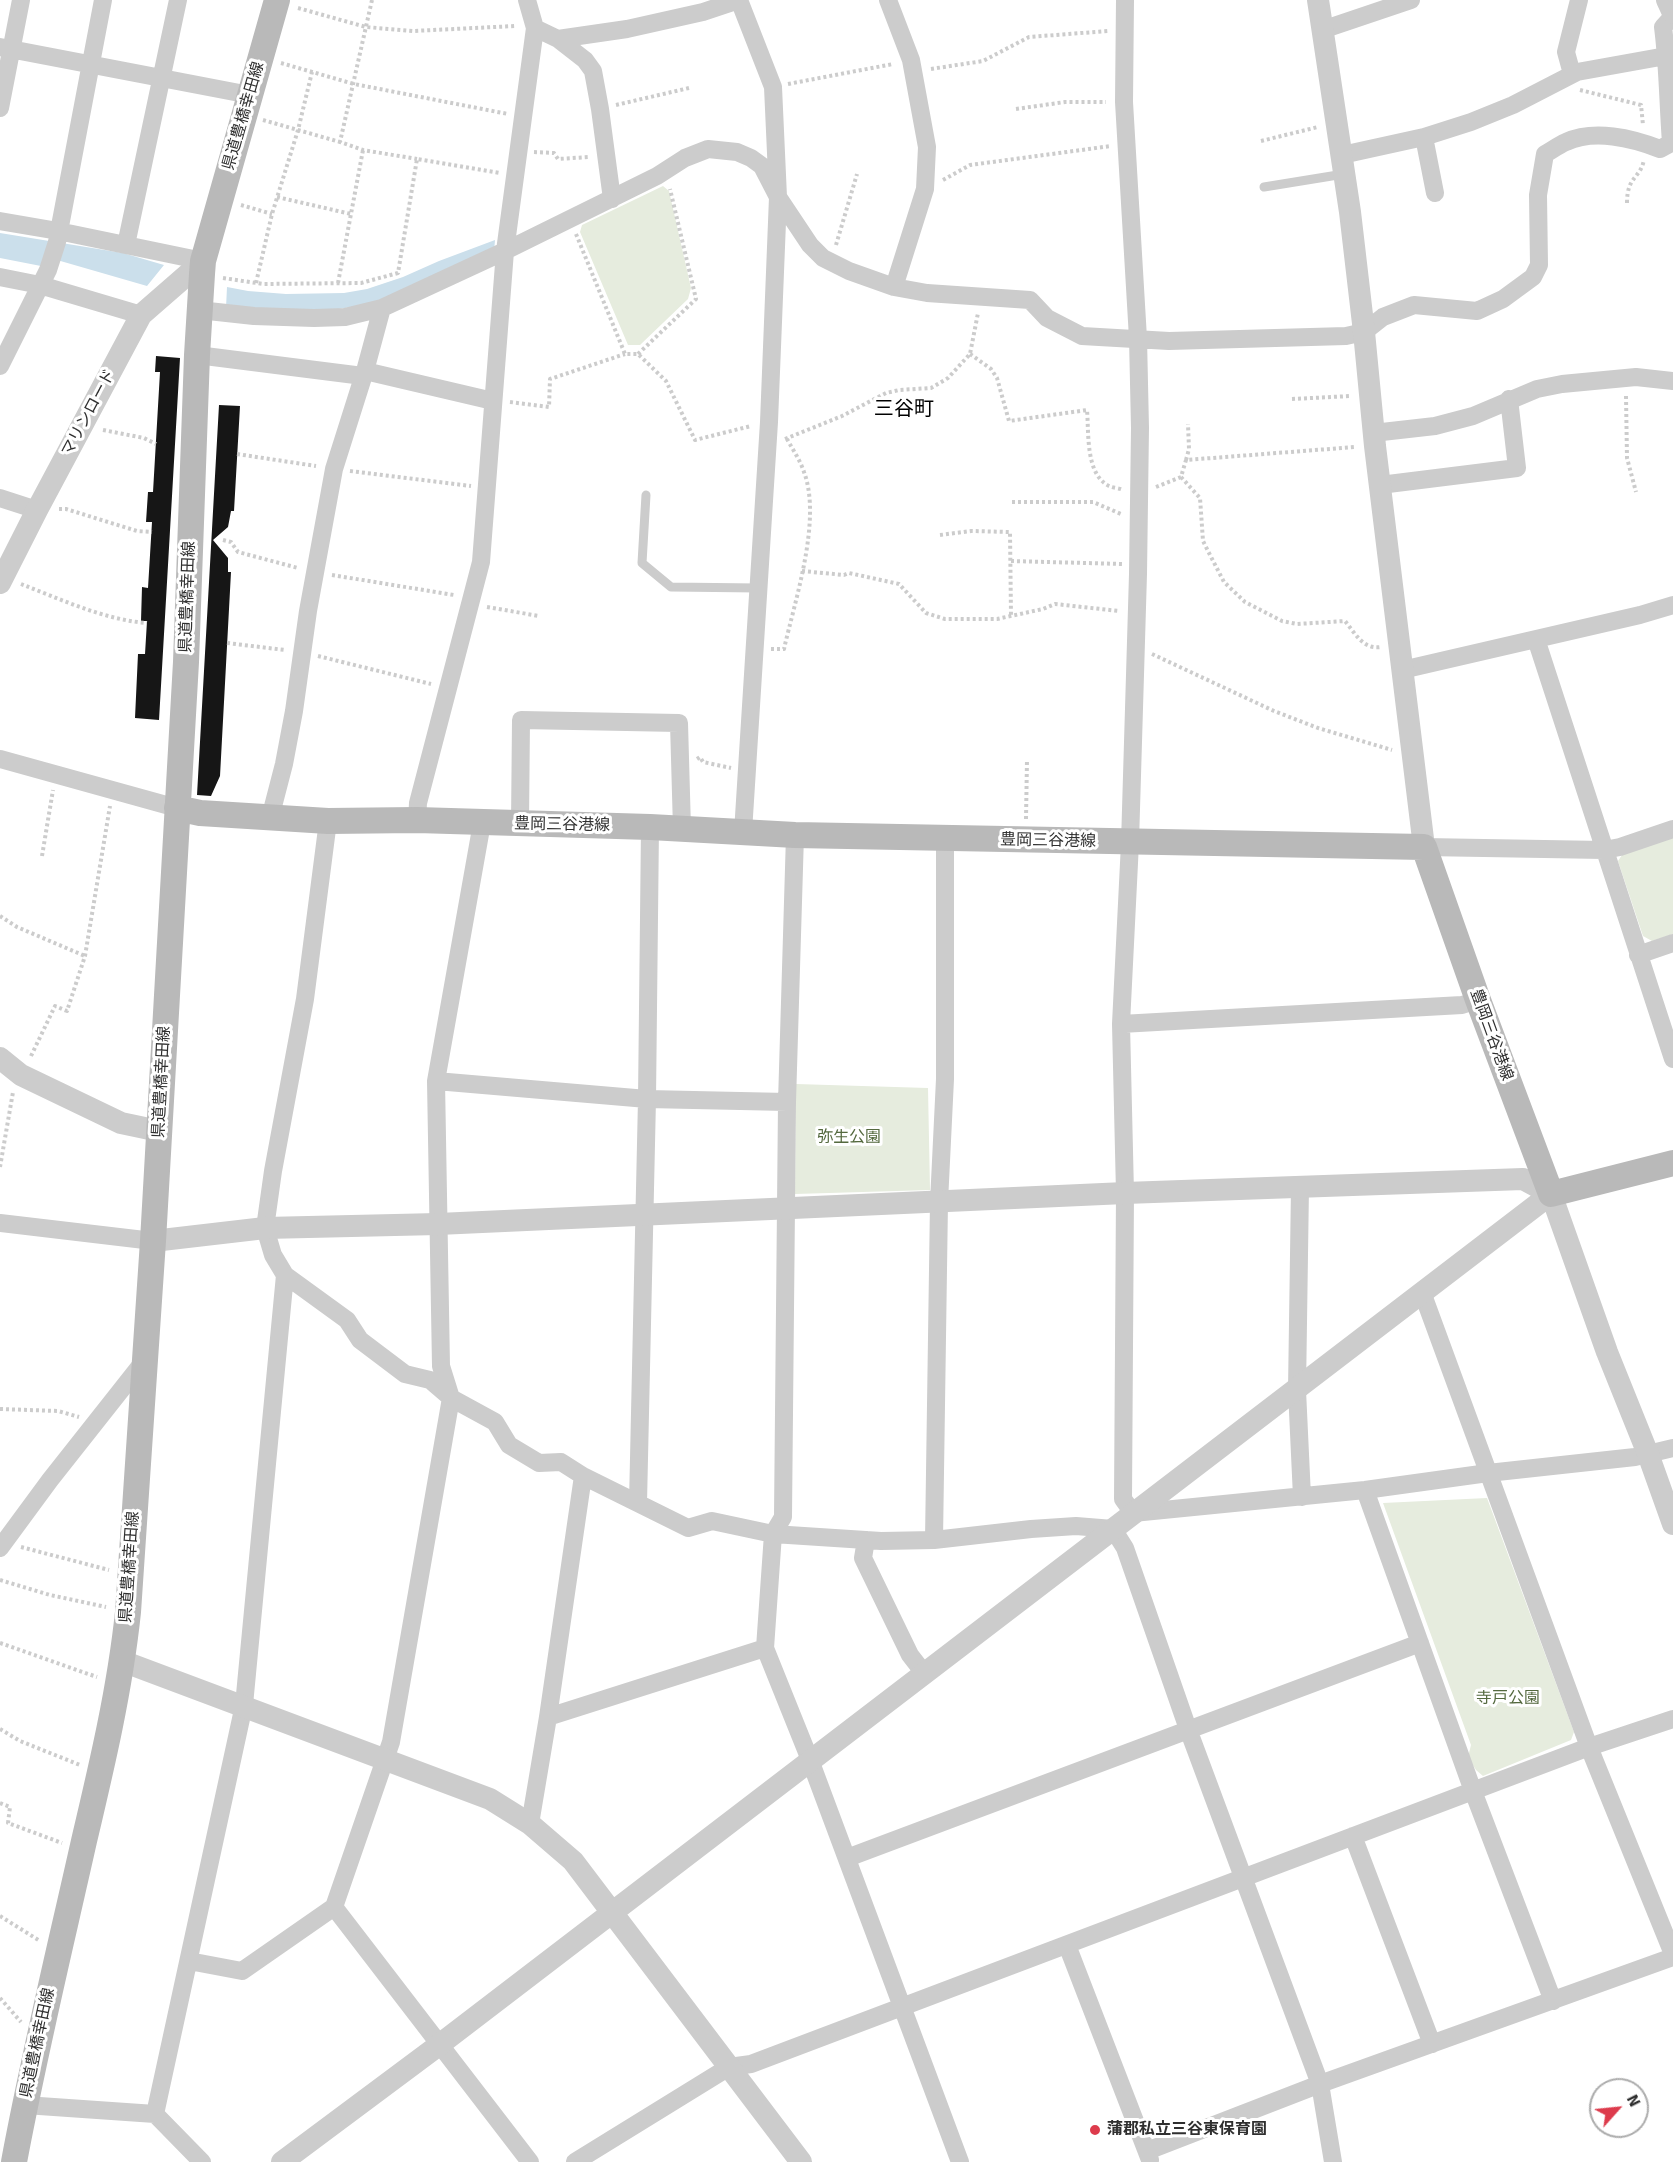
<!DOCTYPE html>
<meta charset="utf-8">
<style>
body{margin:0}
#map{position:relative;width:1673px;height:2162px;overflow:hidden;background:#fff;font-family:Signika,sans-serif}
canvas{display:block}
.north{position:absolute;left:1589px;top:2078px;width:60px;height:60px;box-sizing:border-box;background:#fff;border:2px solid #acacac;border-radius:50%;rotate:63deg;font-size:16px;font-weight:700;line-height:24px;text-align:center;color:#2f2f2f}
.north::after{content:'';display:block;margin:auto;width:21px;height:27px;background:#dd3b4c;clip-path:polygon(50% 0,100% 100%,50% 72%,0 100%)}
</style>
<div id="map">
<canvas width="1673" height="2162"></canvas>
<div class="north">N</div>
</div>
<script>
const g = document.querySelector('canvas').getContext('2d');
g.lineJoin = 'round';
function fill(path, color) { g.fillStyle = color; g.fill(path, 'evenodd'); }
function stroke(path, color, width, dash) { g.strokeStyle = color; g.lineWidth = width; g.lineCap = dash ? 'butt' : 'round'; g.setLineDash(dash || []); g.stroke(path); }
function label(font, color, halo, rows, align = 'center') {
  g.font = font + ' Signika,"Noto Sans JP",sans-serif'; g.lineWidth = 6; g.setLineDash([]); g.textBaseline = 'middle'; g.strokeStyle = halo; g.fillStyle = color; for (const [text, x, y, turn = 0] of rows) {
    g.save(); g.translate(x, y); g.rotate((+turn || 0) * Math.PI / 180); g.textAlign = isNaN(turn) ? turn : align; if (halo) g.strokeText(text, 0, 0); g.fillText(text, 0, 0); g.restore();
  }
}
fill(new Path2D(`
 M663 186 669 191 691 288 688 299 640 345H628L580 232 582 225Z
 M1673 835V934L1652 941 1643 936 1618 861 1624 852Z
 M796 1084 928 1088 930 1190 795 1194Z
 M1487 1498 1574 1732 1571 1740 1483 1776 1476 1770 1468 1757 1471 1745 1383 1503Z`), '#e6ecde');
fill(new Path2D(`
 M0 233 123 253 164 265 147 286 57 260 41 266 0 258Z
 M495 240 494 252 388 298 358 306 332 310 226 308 227 287 248 291 286 294 344 293 367 289 403 277 439 261Z`), '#cbdfeb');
fill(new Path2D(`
 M156 356 180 358 159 720 135 718 138 654H145L147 621H141L142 587 148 588 152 522H146L148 492H153L160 372H155Z
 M219 405 240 406 234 511H231L228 527 213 540 228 558V572H231L220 776 211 796 197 795Z`), '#161616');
stroke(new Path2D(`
 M372 0 340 142 363 150 417 159
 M298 8 366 27 413 31 515 26
 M281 63 354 84 508 114
 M931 69 983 61 1029 37 1108 31
 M788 84 893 64
 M1580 90 1641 105 1643 125
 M616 105 689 88
 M1016 109 1065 102H1106
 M263 120 340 142
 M1261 141 1318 127
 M534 152 554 153 558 159 589 157
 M943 180 970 165 1111 146
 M277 197 351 214
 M1627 203C1627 176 1640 179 1644 160
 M241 205 272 214
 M576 234 625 354H638L666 381 695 440 751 426
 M836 245 857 174
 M223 278 263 284 361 283 398 273 417 159 500 173
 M256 283 272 214 298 130 312 72
 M338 283 363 150
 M638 354 696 299 670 189
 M970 354 991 369 997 378 1009 421 1087 410C1089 432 1085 474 1109 486 1113 488 1119 488 1123 490
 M1626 396 1627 458 1636 492
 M1292 399 1351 396
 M510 402 549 407 550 379 625 354
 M103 430 144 438 156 444
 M785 439 842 416 886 393 899 390 931 388 948 378 970 354 978 313
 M237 454 316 466
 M1186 460 1189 449 1188 424
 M350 471 471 486
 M1181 477 1200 498 1203 541 1210 555 1224 582 1245 602 1282 621 1297 624 1345 621C1355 633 1363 650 1381 647
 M1156 487 1181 477 1186 460 1355 447
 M1012 502H1093L1121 514
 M59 509H66L137 531 152 532
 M940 535 971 531 1010 532 1011 616
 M223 540 231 542 238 552 298 568
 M1011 561 1122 564
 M802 571 844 575 849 573 899 584 926 613 945 619H997L1043 609 1055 604 1119 611
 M332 575 454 595
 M21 584C60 599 105 620 147 623
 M487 607 539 616
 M227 643 285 650
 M771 649H784C795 600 822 520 804 472 800 460 793 450 787 439
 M1152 654 1274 711 1318 728 1392 750
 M318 656 431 684
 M697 759 700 757 703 762 731 768
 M1026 819 1027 760
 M42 856 53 790
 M0 916 17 927 85 956
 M31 1056 55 1006 67 1011 85 956 110 806
 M0 1167 13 1092
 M0 1409 58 1411 79 1417
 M21 1547 109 1570
 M0 1580 50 1595 106 1607
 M0 1643 97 1677
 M0 1729 20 1741 80 1765
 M0 1803 10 1807 8 1823 62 1843
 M0 1916 40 1941
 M0 1998 21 2022`), '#ccc', 4, [3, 3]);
stroke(new Path2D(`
 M1264 187 1344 174
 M646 495 642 563 671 587 758 588`), '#ccc', 9);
stroke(new Path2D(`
 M888 0 911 60 927 147 925 189 894 287
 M1125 0 1124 102 1138 338 1140 428 1138 574 1130 843 1121 1024 1125 1193 1123 1499 1133 1513 1365 1490 1488 1473 1635 1457 1673 1448
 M535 28 558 39 627 29 703 12 739 0 773 87 778 197 769 422 743 832
 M1322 30 1411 0
 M558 39 585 60 593 71 600 109 612 199
 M0 47 250 95
 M1572 74 1566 52 1579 0
 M0 108 21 0
 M1424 137 1435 193
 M1342 155 1424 137 1471 122 1513 105 1577 72 1666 56
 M0 221 58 231 203 261
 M126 245 178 0
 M0 277 40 285 141 315
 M199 310 254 316 314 318 345 317 382 308 505 251 657 176 685 158 708 149 737 152 751 158 762 166 778 197 810 245 823 258 849 271 894 287 927 293 1030 300 1047 318 1082 336 1169 341 1346 336 1364 332 1383 317 1414 305 1477 311 1503 299 1533 277 1539 265 1538 195 1545 154C1552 150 1559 145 1566 142 1594 129 1632 138 1660 149L1671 143C1668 104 1668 65 1663 27L1673 16
 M197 355 363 376
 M0 366 48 270 57 242 103 0
 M365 371 493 401
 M1373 433 1435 426 1473 416 1537 389 1562 384 1636 377 1673 381
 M1380 485 1517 468 1509 399
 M0 498 37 510
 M1536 639 1673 1059
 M1402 670 1640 615 1673 605
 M0 759 177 808
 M270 818 284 764 294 711 308 611 334 469 365 371 382 308
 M417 820 418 803 481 562 505 251 535 28 527 0
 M328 821 305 999 273 1171 265 1228 273 1255 285 1275 347 1320 360 1340 405 1374 430 1380 451 1398 495 1422 509 1445 539 1463 561 1462 583 1476 688 1528 712 1521 773 1534 881 1541 934 1540 1031 1529 1076 1526 1113 1529 1125 1548 1188 1729 1320 2084 1333 2162
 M520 823 521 720 679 723 682 829
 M795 835 787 1102 783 1517 773 1534 765 1648 810 1760 960 2162
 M1424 847 1604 850 1620 847 1673 829
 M1638 955 1673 943
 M1121 1024 1462 1005 1478 1000
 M436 1081 647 1099 787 1102
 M1300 1187 1297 1390 1302 1497
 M0 1223 153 1241
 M1422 1292 1589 1747 1673 1954
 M1365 1490 1473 1791 1553 2001
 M638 1503 647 1099 650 827
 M866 1540 863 1558 910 1655 924 1673
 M934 1540 939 1202 945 1079V839
 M0 1548 50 1480 144 1361
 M548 1717 765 1648
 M530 1824 548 1717 583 1476
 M1353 1836 1432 2044
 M847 1858 1420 1643
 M334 1907 530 2162
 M1067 1945 1150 2160
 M189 1961 242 1971 334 1907 391 1742 451 1398 441 1366 436 1081 482 823
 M25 2105 155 2114 202 2162
 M155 2114 244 1705 285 1275
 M1147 2151 1320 2084 1673 1957
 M575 2162 729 2067 751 2064 1589 1747 1673 1719`), '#ccc', 18);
stroke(new Path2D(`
 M1318 0 1350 212 1364 332 1375 446 1424 847
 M1667 0 1673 13
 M0 583 37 510 141 315 203 261
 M0 1058 21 1075 121 1123 159 1131
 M153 1241 265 1228 438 1224 1125 1193 1523 1179 1551 1194 1607 1352 1648 1454 1673 1524
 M122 1661 490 1799 530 1824 573 1861 801 2162
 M282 2162 439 2045 1551 1194`), '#ccc', 22);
stroke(new Path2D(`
 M177 808 200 813 328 821 417 820 650 827 795 835 1424 847 1478 1000 1551 1194 1673 1163
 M14 2162C34 2054 60 1948 84 1841 102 1765 120 1689 128 1612L153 1241 186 662 197 355 202 274 203 261 277 0`), '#b9b9b9', 26);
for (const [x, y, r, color] of [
 [1095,2130,6,"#dd3b4c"]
]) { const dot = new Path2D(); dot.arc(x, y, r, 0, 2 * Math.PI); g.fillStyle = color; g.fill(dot); stroke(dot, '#fff', 2); }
label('16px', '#2f2f2f', '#fff', [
 ["県道豊橋幸田線",244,116,-74],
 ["マリンロード",89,413,-62],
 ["県道豊橋幸田線",188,597,-88],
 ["豊岡三谷港線",562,825,1],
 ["豊岡三谷港線",1048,841,1],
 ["豊岡三谷港線",1491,1035,70],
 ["県道豊橋幸田線",162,1082,-87],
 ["県道豊橋幸田線",130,1567,-86],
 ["県道豊橋幸田線",38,2043,-78]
]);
label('16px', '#54693e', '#fff', [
 ["弥生公園",849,1138],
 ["寺戸公園",1508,1699]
]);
label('bold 16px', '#2f2f2f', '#fff', [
 ["蒲郡私立三谷東保育園",1107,2130]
], 'left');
label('20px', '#000', '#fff', [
 ["三谷町",904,410]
]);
</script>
